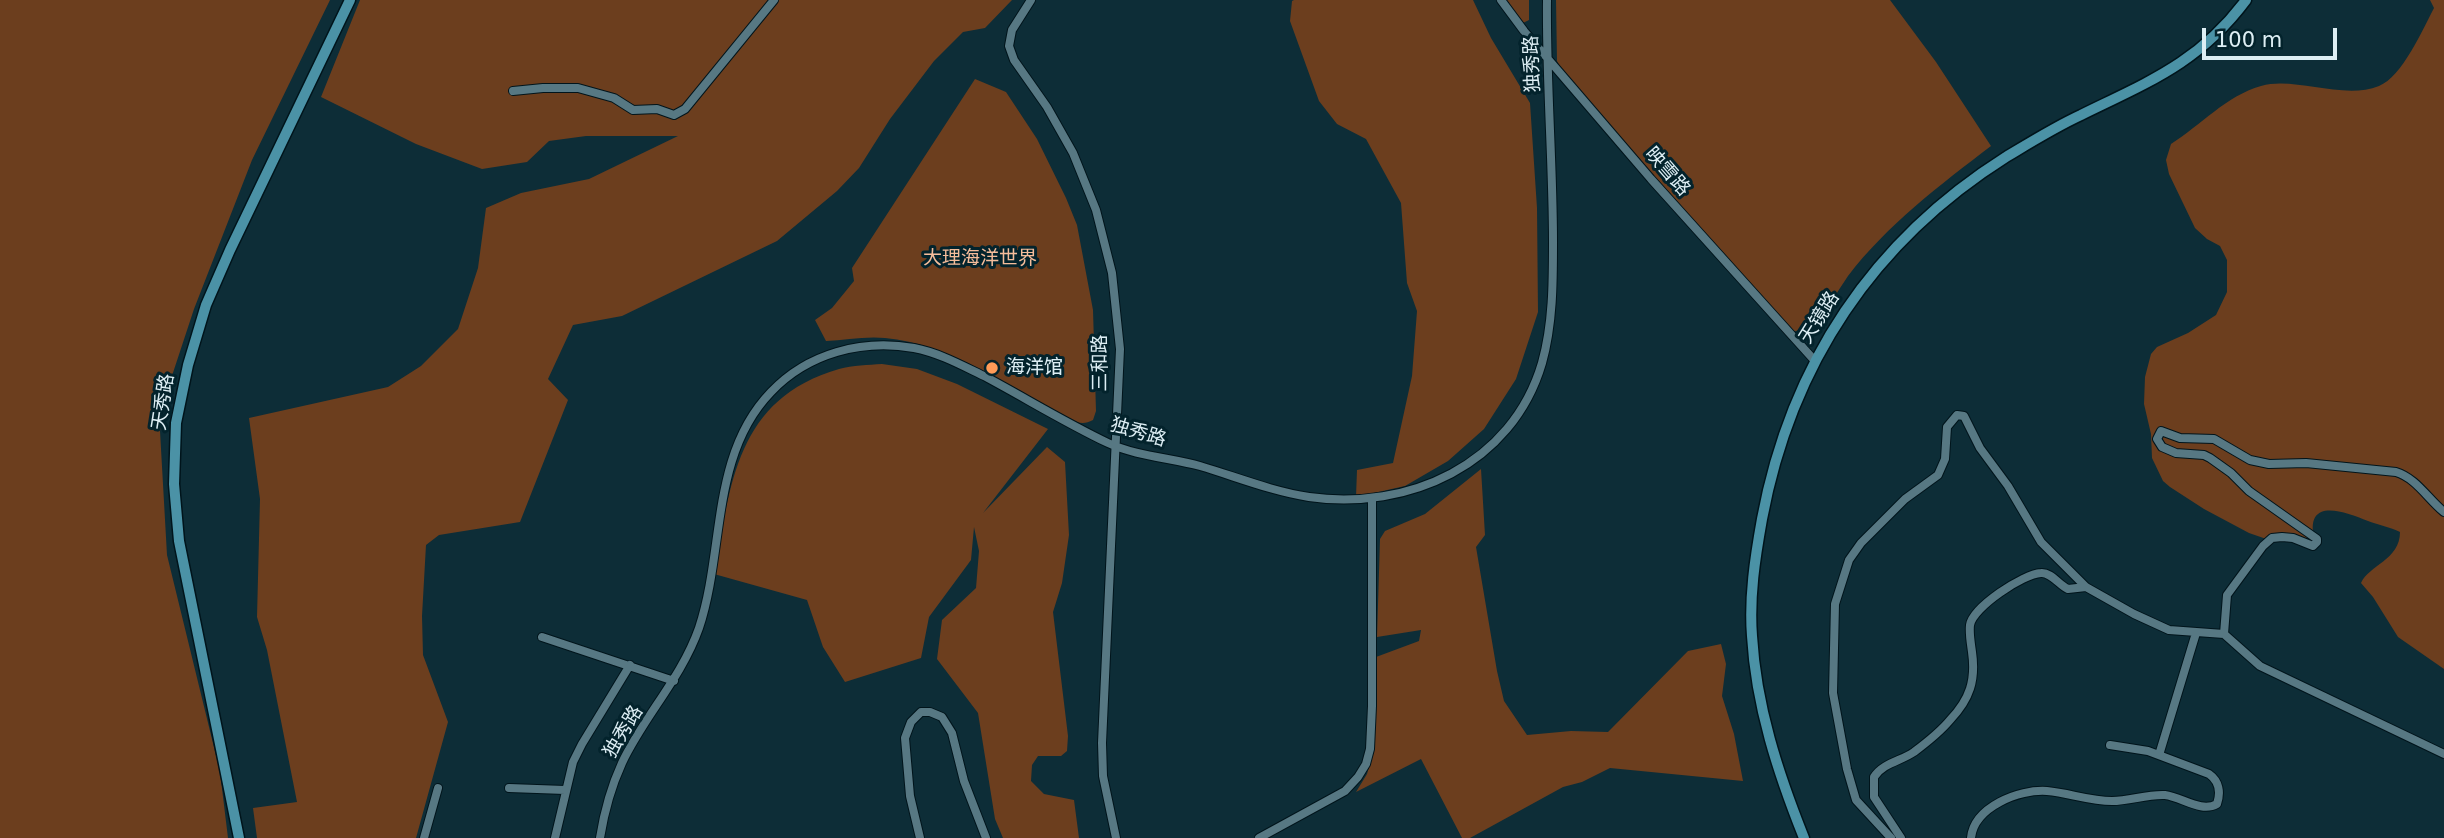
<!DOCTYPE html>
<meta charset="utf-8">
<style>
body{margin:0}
#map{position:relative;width:2444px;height:838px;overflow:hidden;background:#0d2d37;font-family:"DejaVu Sans",sans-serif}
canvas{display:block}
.scale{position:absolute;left:2202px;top:28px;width:135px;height:32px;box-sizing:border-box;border:4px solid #ddeef4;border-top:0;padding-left:9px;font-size:21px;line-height:24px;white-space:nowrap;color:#ddeef4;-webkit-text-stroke:5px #03232c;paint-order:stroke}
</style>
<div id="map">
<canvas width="2444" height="838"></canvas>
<div class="scale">100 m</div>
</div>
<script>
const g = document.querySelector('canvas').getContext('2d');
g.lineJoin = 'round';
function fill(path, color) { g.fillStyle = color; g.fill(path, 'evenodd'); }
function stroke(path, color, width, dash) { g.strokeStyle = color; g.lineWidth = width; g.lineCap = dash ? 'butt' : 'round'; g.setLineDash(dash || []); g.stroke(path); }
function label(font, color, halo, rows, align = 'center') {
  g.font = font + ' "DejaVu Sans","Noto Sans SC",sans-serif'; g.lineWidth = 6; g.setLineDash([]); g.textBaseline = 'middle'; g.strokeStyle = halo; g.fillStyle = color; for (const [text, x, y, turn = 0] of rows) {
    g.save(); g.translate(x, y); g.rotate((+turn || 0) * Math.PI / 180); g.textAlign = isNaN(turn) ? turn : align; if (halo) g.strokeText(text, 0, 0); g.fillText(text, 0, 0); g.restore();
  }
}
fill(new Path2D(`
 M0 0H330L252 160 194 309 165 397 160 431 167 555 220 772 228 838H0Z
 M360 0H1012L985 28 963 32 934 61 890 119 859 168 837 191 777 241 622 316 573 325 548 379 568 400 520 522 439 535 426 545 422 616 423 655 448 722 416 838H257L253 808 297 802 267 650 257 617 260 499 249 418 388 387 421 366 458 329 478 268 486 208 521 193 589 179 678 136H586L549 141 527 162 482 169 416 144 321 97Z
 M1294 0H1473L1491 38 1530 103 1537 208 1538 312 1516 379 1484 429 1448 461 1405 486 1356 497 1357 470 1393 463 1412 376 1417 311 1407 283 1401 203 1366 139 1337 124 1319 101 1290 21 1292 1Z
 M1502 0H1529V20L1523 23 1517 19Z
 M1556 0H1890L1936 62 1991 146C1940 185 1887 225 1848 276 1837 292 1827 309 1816 326L1792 332 1572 90 1557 61Z
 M2430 0H2444V669L2398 637 2373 597 2361 583C2369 565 2400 560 2400 532 2390 527 2379 525 2368 521 2342 510 2303 497 2315 542H2275L2249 533 2204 509 2170 487 2163 481 2152 458 2151 434 2144 404 2145 377 2151 354 2157 347 2188 333 2216 315 2227 292V260L2220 246 2207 239 2195 228 2169 174 2166 160 2171 144C2201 125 2226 96 2261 86 2279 81 2297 85 2315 87 2336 90 2359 94 2379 86 2402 77 2423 29 2434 8Z
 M975 79 1006 92 1037 139 1066 198 1077 225 1093 310 1096 411 1093 420C1084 425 1078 423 1070 419 1014 389 948 343 885 338 866 336 845 340 826 341L815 320 832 308 854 281 852 268Z
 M882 364 917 369 957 384 1048 429 983 513 1047 447 1065 462 1069 535 1062 583 1053 612 1068 736 1067 751 1061 756H1038L1032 765 1031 781 1044 794 1074 800 1079 838H1003L995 819 978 713 937 659 942 620 976 588 979 551 974 527 971 560 929 617 921 658 845 682 823 647 807 600 714 574C731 483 736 399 839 369 853 365 868 365 882 364Z
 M1481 469 1485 535 1476 547 1497 671 1504 701 1527 735 1571 731 1608 732 1688 651 1721 644 1726 664 1722 696 1734 734 1743 781 1610 768 1582 782 1563 787 1470 838H1462L1421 759 1356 792 1367 774 1371 760 1376 657 1419 641 1421 630 1377 637 1380 539 1385 531 1425 514Z`), '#6c3e1e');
const street = new Path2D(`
 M1031 0 1012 30 1009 46 1014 60 1047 107 1073 153 1096 210 1112 273 1120 349 1102 743 1103 776 1116 838
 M1501 0 1524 31 1651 179 1815 361
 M513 91 543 88H578L614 98 633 110 657 109 674 115 685 109 774 0
 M2224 634 2227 595 2263 546 2272 538 2282 537 2293 538 2313 546 2317 542V539L2249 491 2231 473 2210 458 2204 455 2176 453 2162 447 2157 439 2161 431 2180 438 2214 439 2250 460 2269 464 2306 463 2396 472C2416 478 2428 499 2444 512
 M542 637 674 681
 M2159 755 2196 633
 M509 788 565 790
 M424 838 438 788
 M555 838 573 762 582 744 630 665
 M600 838C604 813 611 787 622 763 644 716 681 679 699 628 725 550 710 455 771 392 808 353 862 339 914 348 940 353 963 366 986 377 1027 399 1066 423 1108 443 1136 456 1171 458 1200 466 1237 477 1271 491 1309 497 1408 511 1512 465 1542 363 1553 324 1553 282 1553 242 1553 162 1546 81 1547 0
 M920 838 910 796 905 738 911 722 921 712H930L942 717 952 733 964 781 986 838
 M1259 838 1345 791 1358 777 1366 764 1370 749 1372 706V499
 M1891 838 1856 800 1847 769 1833 693 1835 604 1849 560 1861 543 1905 499 1938 475 1945 459 1947 427 1957 415 1964 416 1980 448 2008 486 2041 542 2086 587 2134 614 2169 630 2224 634 2260 666 2444 754
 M1901 838 1874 797V777C1883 763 1901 761 1914 752 1926 743 1940 732 1950 720 1970 699 1976 680 1972 652 1971 644 1969 634 1970 625 1973 607 2023 574 2041 573 2051 572 2059 585 2068 589L2086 587
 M1971 838C1974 807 2019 789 2047 791 2069 793 2090 801 2112 801 2130 801 2147 794 2165 795 2182 797 2201 813 2217 804 2221 792 2219 781 2209 774L2148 751 2110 745`);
const secondary = new Path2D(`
 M239 838 179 541 174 484 176 423 188 365 206 305 230 250 350 0
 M1804 838C1778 773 1756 706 1752 636 1749 597 1755 558 1762 519 1791 364 1873 241 2006 157 2031 142 2055 127 2081 115 2148 82 2199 63 2246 0`);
stroke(street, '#00141b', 10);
stroke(secondary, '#00141b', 13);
stroke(street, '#577883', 8);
stroke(secondary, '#4b92a6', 10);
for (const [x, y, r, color] of [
 [992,368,7,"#fe9b58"]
]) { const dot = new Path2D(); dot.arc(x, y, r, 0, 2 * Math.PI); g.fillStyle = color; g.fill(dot); stroke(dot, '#03232c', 2.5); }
label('19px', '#ddeef4', '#03232c', [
 ["独秀路",1533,64,-92],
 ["映雪路",1667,172,49],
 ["天镜路",1820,318,-58],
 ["三和路",1101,363,-90],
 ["天秀路",164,402,-81],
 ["独秀路",1138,433,17],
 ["独秀路",624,732,-59]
]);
label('19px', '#f5bd9b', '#03232c', [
 ["大理海洋世界",980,259]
]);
label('19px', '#ddeef4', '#03232c', [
 ["海洋馆",1006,368]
], 'left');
</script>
